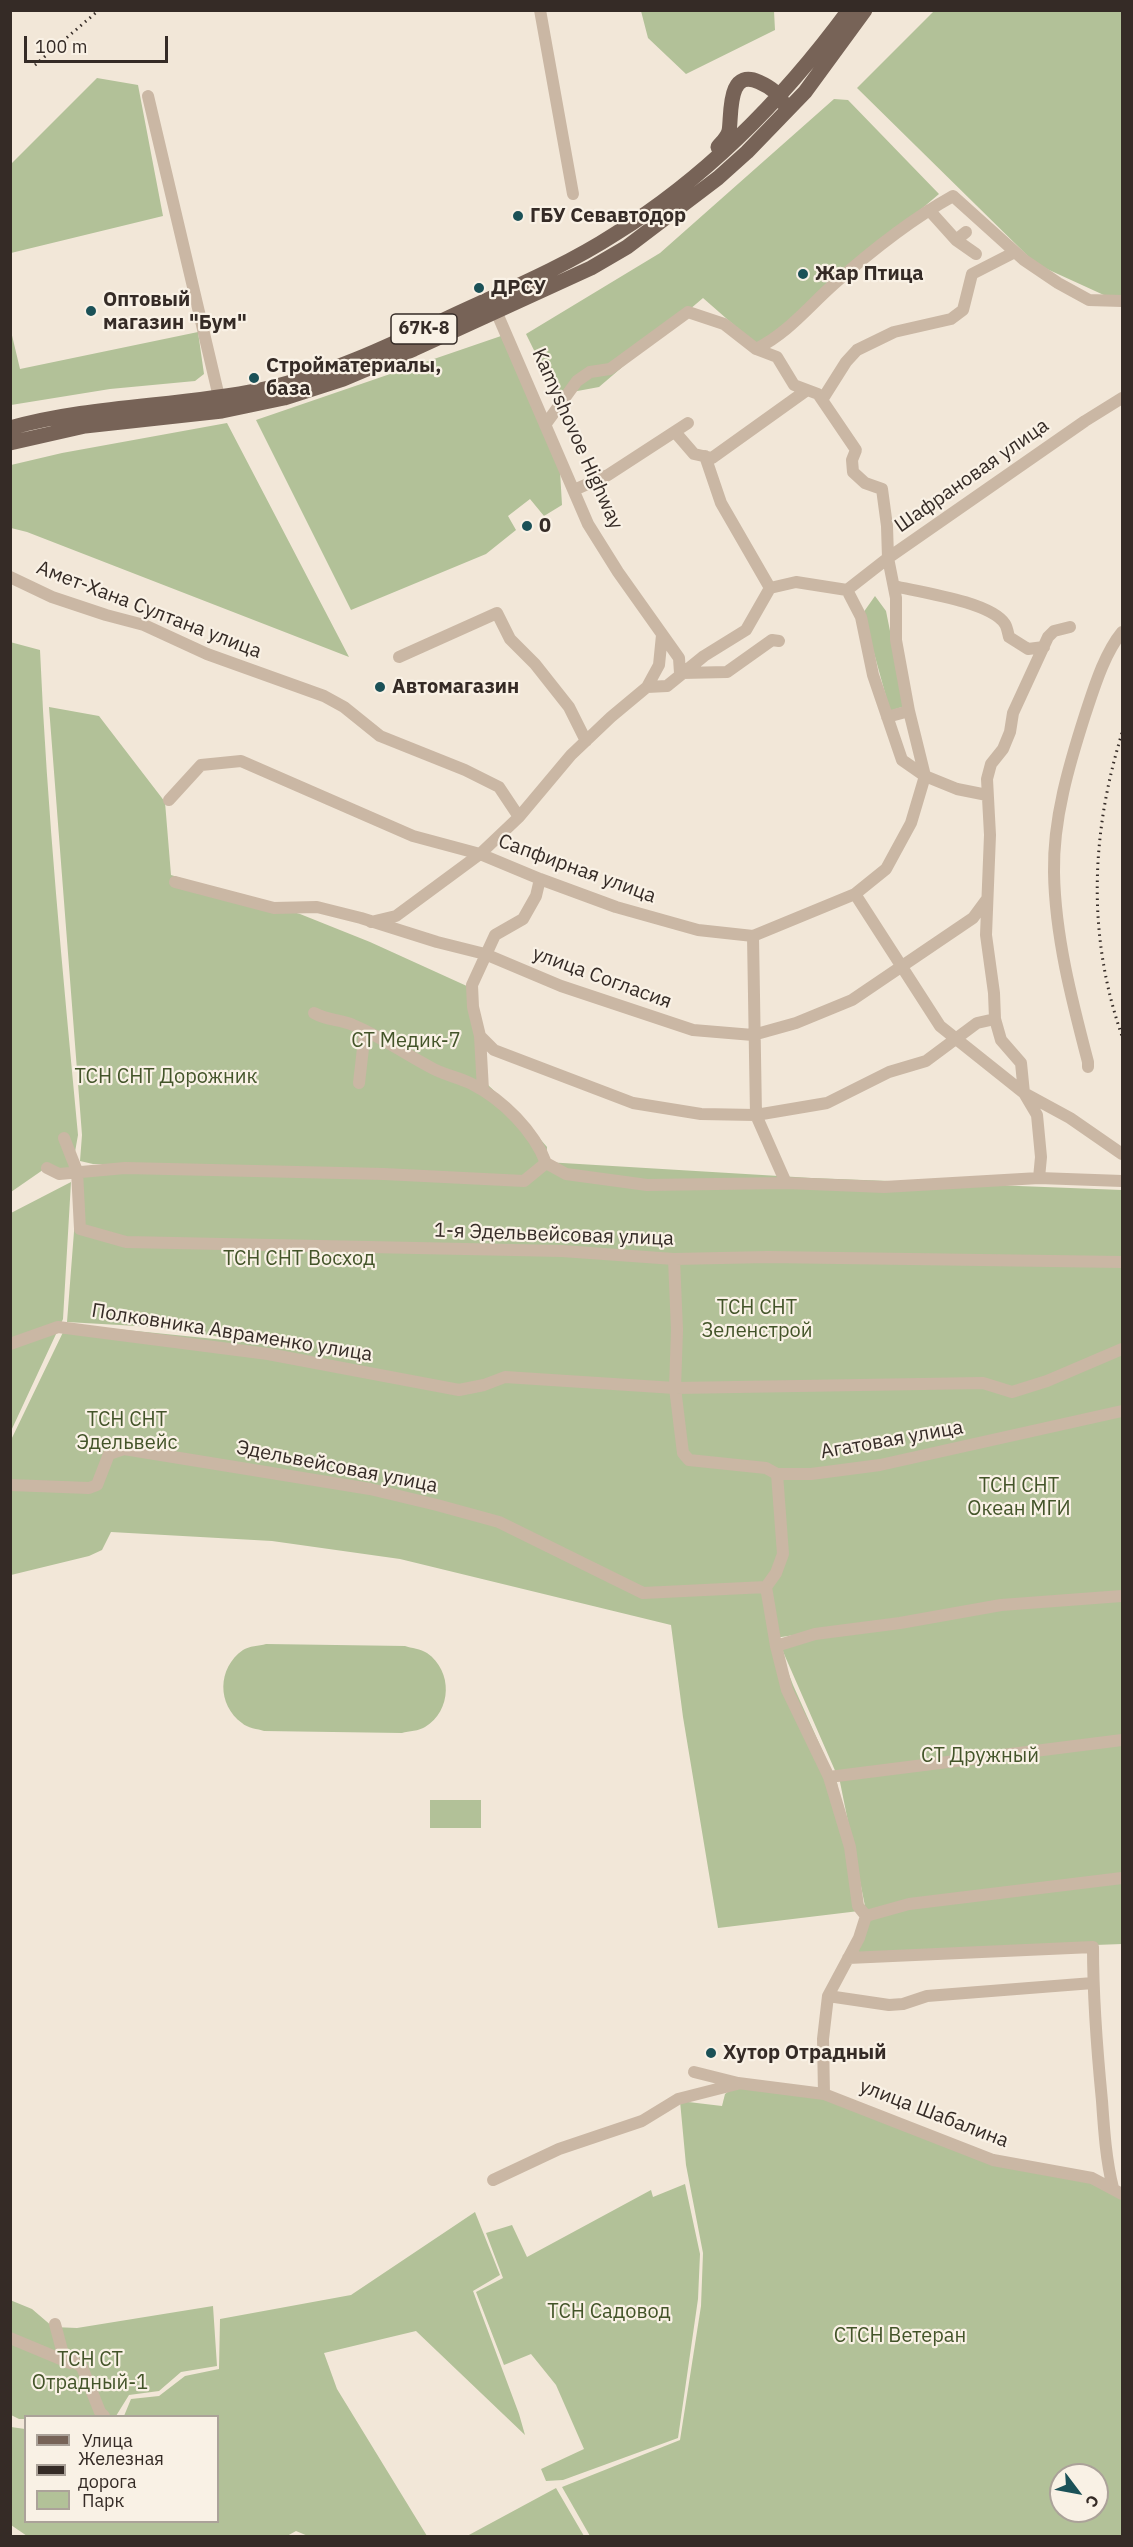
<!DOCTYPE html>
<meta charset="utf-8">
<style>
body{margin:0}
#map{position:relative;width:1133px;height:2547px;overflow:hidden;background:#f2e7d8;font-family:"IBM Plex Sans",sans-serif}
canvas{display:block}
.frame{position:absolute;inset:0;border:12px solid #352b26;pointer-events:none}
.legend{position:absolute;left:24px;top:2415px;width:195px;height:108px;box-sizing:border-box;background:#f9f1e5;border:2px solid #aba299;margin:0;padding:8px 10px;list-style:none;font-size:18px;color:#352b26}
.legend li{display:flex;align-items:center;gap:12px;height:30px}
.legend b{width:30px;border:2px solid #aba299}
.north{position:absolute;left:1049px;top:2463px;width:60px;height:60px;box-sizing:border-box;background:#f9f1e5;border:2px solid #aba299;border-radius:50%;rotate:122deg;font-size:16px;font-weight:700;line-height:24px;text-align:center;color:#352b26}
.north::after{content:'';display:block;margin:auto;width:21px;height:27px;background:#1b5157;clip-path:polygon(50% 0,100% 100%,50% 72%,0 100%)}
.scale{position:absolute;left:24px;top:36px;width:144px;height:27px;box-sizing:border-box;border:3px solid #352b26;border-top:0;padding-left:8px;font-size:18px;line-height:21px;white-space:nowrap;color:#352b26;-webkit-text-stroke:4px #f9f1e5;paint-order:stroke}
</style>
<div id="map">
<canvas width="1133" height="2547"></canvas>
<div class="frame"></div>
<ul class="legend">
<li><b style="height:8px;background:#776357"></b>Улица</li>
<li><b style="height:8px;background:#352b26"></b>Железная дорога</li>
<li><b style="height:16px;background:#b2c198"></b>Парк</li>
</ul>
<div class="north">С</div>
<div class="scale">100 m</div>
</div>
<script>
const g = document.querySelector('canvas').getContext('2d');
g.lineJoin = 'round';
function fill(path, color) { g.fillStyle = color; g.fill(path, 'evenodd'); }
function stroke(path, color, width, dash) { g.strokeStyle = color; g.lineWidth = width; g.lineCap = dash ? 'butt' : 'round'; g.setLineDash(dash || []); g.stroke(path); }
function label(font, color, halo, rows, align = 'center') {
  g.font = font + ' "IBM Plex Sans",sans-serif'; g.lineWidth = 4.5; g.setLineDash([]); g.textBaseline = 'middle'; g.strokeStyle = halo; g.fillStyle = color; for (const [text, x, y, turn = 0] of rows) {
    g.save(); g.translate(x, y); g.rotate((+turn || 0) * Math.PI / 180); g.textAlign = isNaN(turn) ? turn : align; if (halo) g.strokeText(text, 0, 0); g.fillText(text, 0, 0); g.restore();
  }
}
fill(new Path2D(`
 M641 11H774L775 30 686 74 648 38Z
 M934 11H1122V295L1106 296 1036 264 857 88Z
 M97 78 138 85 163 216 11 253V164Z
 M834 99 848 100 939 194 759 347 703 298 599 387 556 395 526 334 660 253Z
 M10 327 20 369 198 332 204 374 195 381 110 389 11 405Z
 M501 336 560 471 562 505 544 516 530 499 508 516 516 530 486 554 351 610 256 420Z
 M227 423 349 657 27 532 11 528V465L62 453Z
 M875 596 886 611 905 706 890 711 863 613Z
 M10 642 40 650C47 812 63 974 78 1135L72 1169 58 1172 50 1165 11 1192Z
 M49 707 99 716 165 802 171 875 300 914 370 942 469 987 488 1085 517 1112 547 1147 546 1162 812 1178 1122 1190V1591L897 1619 775 1638 793 1685 837 1783 859 1911 718 1928 683 1717 671 1625 400 1559 272 1541 111 1532 102 1550 89 1556 11 1575 10 1442 67 1324 274 1345 154 1327 67 1322 79 1167 188 1164H93L80 1161 82 1135Z
 M71 1182 63 1319 11 1431V1213Z
 M1122 1597V1944L854 1954 866 1911 840 1782 781 1647C892 1617 1008 1609 1122 1597Z
 M266 1644 405 1646C411 1648 421 1649 427 1653 453 1671 452 1711 425 1727 419 1731 409 1731 402 1733L264 1731C258 1729 247 1728 242 1723 217 1705 217 1668 243 1650 249 1646 259 1646 266 1644Z
 M430 1800H481V1828H430Z
 M740 2082 790 2087 992 2157 1112 2187 1122 2200V2536H590L562 2487 680 2440 701 2306 703 2253 686 2165 680 2101 722 2106 725 2094ZM1061 2475H1097V2511H1061Z
 M685 2184 700 2254 698 2299 678 2438 563 2480 546 2481 541 2469 584 2449 556 2385 531 2354 504 2365 476 2292 503 2278 486 2233 512 2225 527 2257 651 2190 653 2197Z
 M475 2212 500 2275 473 2291 519 2414 525 2435 416 2331 324 2353 337 2389 427 2536H308L296 2531 287 2536H27L11 2525V2427L25 2429 26 2522H218V2416H124L131 2399 159 2396 185 2376 219 2369 220 2319 351 2295Z
 M10 2300 32 2309 53 2327 77 2328 213 2306 217 2366 181 2372 159 2391 129 2395 116 2416H26L25 2419H19L11 2415Z
 M556 2488 584 2536H467Z`), '#b2c198');
stroke(new Path2D(`
 M540 10 573 194
 M148 96 219 397
 M929 210 956 240 976 254
 M956 240 966 232
 M496 311 588 524 618 572 679 658 680 673
 M756 349C789 332 807 308 834 284 871 251 910 220 953 196L1024 260 1058 283 1089 300 1122 301
 M822 400 846 362 857 350 894 332 951 319 963 310 972 274 1015 252
 M545 425 577 381 590 372 610 369 688 312 724 324 756 349 777 357 794 385 818 394 856 450 852 460 853 472 865 483 882 489 887 526 888 558 896 598V640L909 711 887 717
 M675 432 694 454 712 458 807 390
 M705 456 721 503 770 588
 M574 490 608 475 688 423
 M10 577 52 597 106 615 144 625 207 654 324 696 344 707 380 736 465 770 499 787 519 817
 M894 586C920 592 991 602 1005 624 1007 627 1008 633 1009 637L1028 649 1044 647
 M847 590 888 558 1085 421 1122 398
 M399 657 497 613 510 639 535 664 569 707 586 741
 M682 673 727 672 772 640 779 641
 M647 687 659 665 662 635
 M169 800 201 765 241 761 413 836 480 854 540 879 616 907 698 930 753 936 855 894 886 869 911 823 925 776 909 711
 M175 882 274 908 317 907 361 918 437 942 485 954 561 986 693 1030 753 1035 796 1023 852 1000 973 918 987 899
 M855 894 940 1026 1024 1093 1070 1118 1122 1154
 M371 922 396 916 480 854 519 817 571 755 611 717 647 687 667 686 704 656 746 630 770 588 796 582 847 590 861 617 873 675 902 760 925 776 957 789 987 795
 M753 936 756 1115 786 1183
 M314 1013C328 1021 340 1019 353 1025 380 1036 405 1054 430 1067 443 1075 459 1077 472 1084 503 1100 534 1131 546 1163
 M480 1036 494 1050 633 1103 701 1114 756 1115 827 1103 889 1072 926 1061 977 1023 995 1019
 M1088 1067V1062C1072 1001 1055 936 1054 872 1053 819 1069 765 1085 715 1094 688 1104 654 1122 632
 M359 1083 365 1031
 M483 1090 480 1036 473 1007 472 985 495 935 523 919 536 896 540 879
 M64 1138 77 1171 80 1229 126 1242 562 1251 674 1259 768 1257 1122 1262
 M546 1163 566 1174 647 1185 786 1183 884 1187 1039 1178 1122 1181
 M47 1168 59 1174 125 1168 384 1174 524 1181 546 1163
 M1039 1178 1041 1157 1037 1115 1024 1093 1021 1063 1001 1040 995 1019 994 993 986 935 990 835 987 779 991 764 1003 749 1010 732 1013 713 1048 637 1054 631 1070 627
 M674 1259 677 1330 675 1388 683 1453 689 1460 766 1468 777 1474H811L880 1465 1122 1411
 M10 1344 58 1327 268 1354 459 1390 484 1385 505 1377 675 1388 983 1383 1012 1392 1047 1381 1122 1349
 M10 1485 89 1488 97 1485 109 1454 124 1449 370 1489 437 1505 499 1522 643 1593 766 1587 776 1646 787 1690 829 1777 850 1847 858 1906 866 1916 859 1938 828 1996 823 2039 824 2094
 M766 1587 776 1573 783 1554 777 1474
 M776 1646 815 1634 900 1623 1001 1605 1122 1596
 M829 1777 1122 1740
 M866 1916 909 1904 1122 1878
 M848 1958 1093 1947C1093 1999 1097 2050 1102 2101 1104 2130 1106 2160 1113 2188
 M828 1996 889 2005 903 2004 927 1996 1093 1983
 M694 2072 738 2083 824 2094 993 2160 1092 2178 1122 2194
 M493 2180 559 2149 642 2121 678 2099 737 2084
 M55 2324 63 2354 82 2367 100 2412 104 2416
 M10 2338 70 2363`), '#cab7a4', 12);
stroke(new Path2D(`
 M718 147C722 142 727 138 729 131 732 118 726 67 759 82 768 86 779 93 783 103
 M10 428C92 405 177 407 260 390 326 376 389 346 450 317 506 291 564 267 615 234 707 177 785 97 849 10
 M10 443 85 426 222 411 284 398 343 379 414 349 591 268 627 247 718 178 747 152 805 92 865 10`), '#776357', 15);
stroke(new Path2D(`
 M35 65 99 10
 M1122 733C1091 834 1087 935 1122 1036`), '#352b26', 3, [1.5, 4.5]);
for (const [x, y, r, color] of [
 [518,216,6,"#1b5157"],
 [803,274,6,"#1b5157"],
 [479,288,6,"#1b5157"],
 [91,311,6,"#1b5157"],
 [254,378,6,"#1b5157"],
 [527,526,6,"#1b5157"],
 [380,687,6,"#1b5157"],
 [711,2053,6,"#1b5157"]
]) { const dot = new Path2D(); dot.arc(x, y, r, 0, 2 * Math.PI); g.fillStyle = color; g.fill(dot); stroke(dot, '#f9f1e5', 2); }
for (const [x, y, w] of [
 [424,329,66]
]) { const box = new Path2D(); box.roundRect(x - w / 2, y - 15, w, 30, 4.5); g.fillStyle = '#f9f1e5'; g.fill(box); stroke(box, '#352b26', 1.5); }
label('bold 18px', '#352b26', null, [
 ["67К-8",424,329]
]);
label('bold 20px', '#352b26', '#f9f1e5', [
 ["ГБУ Севавтодор",530,216],
 ["Жар Птица",815,274],
 ["ДРСУ",491,288],
 ["Оптовый",103,300],
 ["магазин \"Бум\"",103,323],
 ["Стройматериалы,",266,366],
 ["база",266,389],
 ["0",539,526],
 ["Автомагазин",392,687],
 ["Хутор Отрадный",723,2053]
], 'left');
label('20px', '#352b26', '#f9f1e5', [
 ["Kamyshovoe Highway",577,439,66],
 ["Шафрановая улица",972,476,-35],
 ["Амет-Хана Султана улица",149,610,21],
 ["Сапфирная улица",577,869,20],
 ["улица Согласия",602,978,20],
 ["1-я Эдельвейсовая улица",554,1235,2],
 ["Полковника Авраменко улица",232,1333,9],
 ["Агатовая улица",892,1440,-10],
 ["Эдельвейсовая улица",337,1467,11],
 ["улица Шабалина",934,2114,21]
]);
label('20px', '#435429', '#f9f1e5', [
 ["СТ Медик-7",406,1041],
 ["ТСН СНТ Дорожник",166,1077],
 ["ТСН СНТ Восход",299,1259],
 ["ТСН СНТ",757,1308],
 ["Зеленстрой",757,1331],
 ["ТСН СНТ",127,1420],
 ["Эдельвейс",127,1443],
 ["ТСН СНТ",1019,1486],
 ["Океан МГИ",1019,1509],
 ["СТ Дружный",980,1756],
 ["ТСН Садовод",609,2312],
 ["СТСН Ветеран",900,2336],
 ["ТСН СТ",90,2360],
 ["Отрадный-1",90,2383]
]);
</script>
